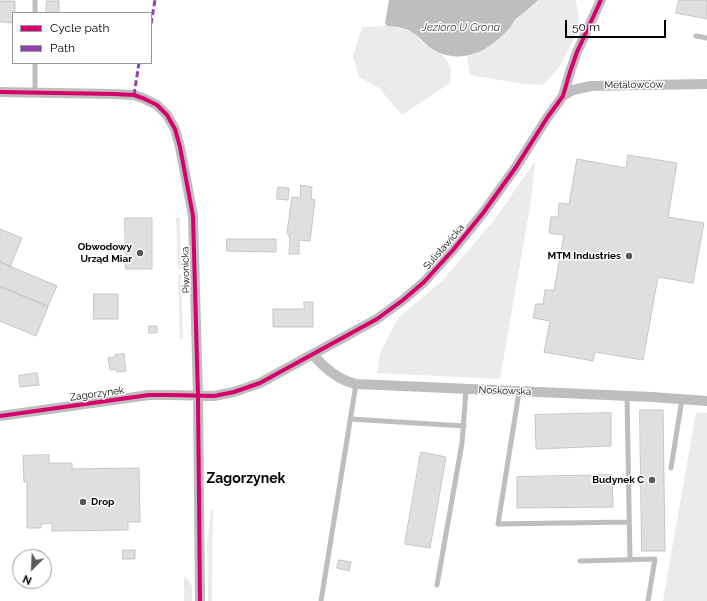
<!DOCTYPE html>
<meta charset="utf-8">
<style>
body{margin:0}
#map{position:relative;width:707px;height:601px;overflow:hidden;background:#fff;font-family:Raleway,sans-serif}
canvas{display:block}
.legend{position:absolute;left:12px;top:12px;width:140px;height:52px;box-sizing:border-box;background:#fff;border:1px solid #999;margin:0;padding:5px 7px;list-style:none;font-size:12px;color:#000}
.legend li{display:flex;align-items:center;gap:8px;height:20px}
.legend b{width:20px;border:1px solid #999}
.north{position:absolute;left:12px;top:549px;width:40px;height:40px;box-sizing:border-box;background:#fff;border:1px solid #999;border-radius:50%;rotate:204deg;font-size:11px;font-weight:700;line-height:16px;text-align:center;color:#000}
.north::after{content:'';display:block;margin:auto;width:14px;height:18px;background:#595959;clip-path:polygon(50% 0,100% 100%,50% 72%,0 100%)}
.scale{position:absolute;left:565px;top:20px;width:101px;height:18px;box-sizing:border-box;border:2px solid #000;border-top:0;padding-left:5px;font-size:12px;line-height:14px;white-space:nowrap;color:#000;-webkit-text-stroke:3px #fff;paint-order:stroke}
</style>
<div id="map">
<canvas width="707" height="601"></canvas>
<ul class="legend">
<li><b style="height:5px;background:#d6006c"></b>Cycle path</li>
<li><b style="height:5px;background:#8e44ad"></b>Path</li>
</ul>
<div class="north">N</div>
<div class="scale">50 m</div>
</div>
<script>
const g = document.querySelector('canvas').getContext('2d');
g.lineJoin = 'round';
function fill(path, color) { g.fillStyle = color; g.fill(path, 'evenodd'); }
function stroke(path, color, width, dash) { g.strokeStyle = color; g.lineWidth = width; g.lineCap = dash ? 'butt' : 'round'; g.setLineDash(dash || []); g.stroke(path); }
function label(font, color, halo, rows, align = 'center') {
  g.font = font + ' Raleway,sans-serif'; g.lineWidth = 3; g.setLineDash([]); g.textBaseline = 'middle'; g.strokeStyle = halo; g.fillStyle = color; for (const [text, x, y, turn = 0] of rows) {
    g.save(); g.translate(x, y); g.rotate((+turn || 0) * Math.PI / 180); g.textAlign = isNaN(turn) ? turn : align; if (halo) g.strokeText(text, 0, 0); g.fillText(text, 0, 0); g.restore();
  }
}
fill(new Path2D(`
 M538 0H576L580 27 558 69 543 85 524 84 470 75 467 57 483 50 509 30 516 19 531 8Z
 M387 26 406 29 415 34 420 40 431 48 443 55 451 68 450 83 402 115 379 88 359 77 353 56 362 27Z
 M535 161 532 195 500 379 377 373 380 353 398 318 442 281 495 219Z
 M176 217H180L181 269H178Z
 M178 275H181L183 338 180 340Z
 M696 412 707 413V601H663Z
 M211 510H213L212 601H208L207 544Z
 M184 577C194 581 192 592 192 601H184Z`), '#ebebeb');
fill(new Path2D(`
 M389 0H538C532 7 524 12 517 18 513 21 512 27 508 30 487 52 461 66 432 49 425 44 420 37 413 33 406 27 396 27 387 26L385 23Z`), '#bebebe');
const building = new Path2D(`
 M679 0H707V19L676 13Z
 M0 1H15V13H13V23L0 22Z
 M47 1H59V13H46Z
 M628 155 677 163 668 217 704 223 693 283 658 277 643 360 595 352 593 361 544 352 550 321 533 318 536 304H543L545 290H554L564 235 549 233 551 217H558L559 203 569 204 577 159 626 168Z
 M301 185 312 187 311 199 315 200 310 241 299 240V254H289L290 238 287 232 292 197 300 198Z
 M278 187 289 188 288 200 277 199Z
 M125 218H152V269H126Z
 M0 229 22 238 10 267 0 262Z
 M227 239H276V252L227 251Z
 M0 262 57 286 48 306 0 286Z
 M0 287 48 307 36 336 0 321Z
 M94 294H118V319H94Z
 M304 302H313V327H273V309H304Z
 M149 326H157V333H149Z
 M124 354 126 371 117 372 116 369 110 370 108 358 115 357V355Z
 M37 373 39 385 20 387 19 376Z
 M640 410H663L665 551H642Z
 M611 413V446L536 449 535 415Z
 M421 452 446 457 430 548 405 544Z
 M49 455V463H72V469L139 468 140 522H128V530L52 531V523L41 524V528H27V482H24L23 456Z
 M612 475 613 507 517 508V477Z
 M123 550H135V559H123Z
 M339 560 351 562 349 571 337 568Z`);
fill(building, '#dfdfdf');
stroke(building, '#c6c6c6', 1);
stroke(new Path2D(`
 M35 13V0
 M696 36 707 38
 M35 93V63
 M519 392 498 524 629 522
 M627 396 630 560
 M350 419 464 426
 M671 468 682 399
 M580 561 655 559 648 601
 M437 585 462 443 466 390
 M321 601 356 384`), '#bebebe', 5);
stroke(new Path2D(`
 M0 92 114 94 134 95 145 99 157 105 167 115 175 129 180 147 193 216 198 396 200 601
 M563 96 573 90 591 86 707 84
 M313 355C325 368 338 380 356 384L652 397 707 401
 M0 416 149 395H170L214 396 234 392 260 383 377 319 403 300 424 282 453 250 483 213 516 167 547 118 563 96 570 72 577 52 601 0`), '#bebebe', 10);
stroke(new Path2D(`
 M151 24 155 0
 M134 95 139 63`), '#8e44ad', 3, [6, 3]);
stroke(new Path2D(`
 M0 92 114 94 134 95 145 99 157 105 167 115 175 129 180 147 193 216 198 396 200 601
 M0 416 149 395H170L214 396 234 392 260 383 377 319 403 300 424 282 453 250 483 213 516 167 547 118 563 96 570 72 577 52 601 0`), '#d6006c', 4);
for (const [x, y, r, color] of [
 [140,253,4,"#595959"],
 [629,256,4,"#595959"],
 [652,480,4,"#595959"],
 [83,502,4,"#595959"]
]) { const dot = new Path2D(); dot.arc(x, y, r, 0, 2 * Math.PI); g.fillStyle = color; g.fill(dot); stroke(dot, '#fff', 1.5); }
label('10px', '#000', '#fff', [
 ["Metalowców",634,85,-1],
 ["Sulisławicka",444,247,-49],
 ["Piwonicka",186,270,-92],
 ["Noskowska",505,391,2],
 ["Zagorzynek",97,394,-8]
]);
label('bold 10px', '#000', '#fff', [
 ["Obwodowy",132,247],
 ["Urząd Miar",132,259],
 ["MTM Industries",621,256],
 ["Budynek C",644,480],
 ["Drop",91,502,"left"]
], 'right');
label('italic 11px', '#434343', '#fff', [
 ["Jezioro U Grona",461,28]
]);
label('bold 14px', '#000', '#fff', [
 ["Zagorzynek",246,479]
]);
</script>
